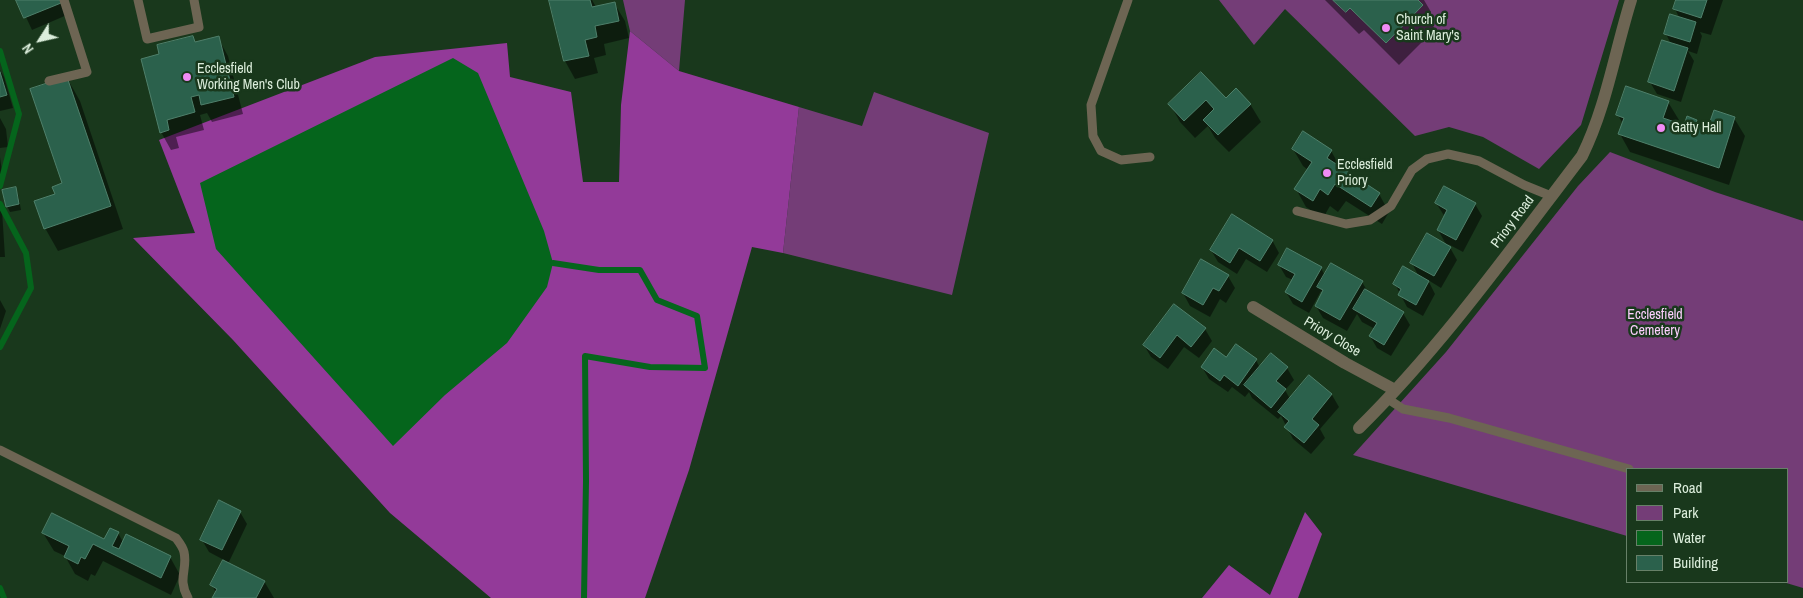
<!DOCTYPE html>
<style>
body{margin:0}
#map{position:relative;width:1803px;height:598px;overflow:hidden;background:#19381c;font-family:"Archivo Narrow",sans-serif}
canvas{display:block}
.legend{position:absolute;left:1626px;top:468px;width:162px;height:115px;box-sizing:border-box;background:#19381c;border:1px solid #678068;margin:0;padding:6px 9px;list-style:none;font-size:15px;color:#dbeddb}
.legend li{display:flex;align-items:center;gap:10px;height:25px}
.legend b{width:25px;border:1px solid #678068}
.north{position:absolute;left:15px;top:15px;width:50px;height:50px;-webkit-text-stroke:4px #19381c;paint-order:stroke;rotate:235deg;font-size:14px;font-weight:700;line-height:20px;text-align:center;color:#dbeddb}
.north::after{content:'';display:block;margin:auto;width:18px;height:22px;background:#dbeddb;clip-path:polygon(50% 0,100% 100%,50% 72%,0 100%)}
</style>
<div id="map">
<canvas width="1803" height="598"></canvas>
<ul class="legend">
<li><b style="height:6px;background:#6d6553"></b>Road</li>
<li><b style="height:14px;background:#743d77"></b>Park</li>
<li><b style="height:14px;background:#05651c"></b>Water</li>
<li><b style="height:14px;background:#2b614c"></b>Building</li>
</ul>
<div class="north">N</div>
</div>
<script>
const g = document.querySelector('canvas').getContext('2d');
g.lineJoin = 'round';
function fill(path, color) { g.fillStyle = color; g.fill(path, 'evenodd'); }
function stroke(path, color, width, dash) { g.strokeStyle = color; g.lineWidth = width; g.lineCap = dash ? 'butt' : 'round'; g.setLineDash(dash || []); g.stroke(path); }
function label(font, color, halo, rows, align = 'center') {
  g.font = font + ' "Archivo Narrow",sans-serif'; g.lineWidth = 5; g.setLineDash([]); g.textBaseline = 'middle'; g.strokeStyle = halo; g.fillStyle = color; for (const [text, x, y, turn = 0] of rows) {
    g.save(); g.translate(x, y); g.rotate((+turn || 0) * Math.PI / 180); g.textAlign = isNaN(turn) ? turn : align; if (halo) g.strokeText(text, 0, 0); g.fillText(text, 0, 0); g.restore();
  }
}
fill(new Path2D(`
 M623 0H685L679 71 630 31Z
 M1219 0H1619L1581 125 1539 169 1483 137 1449 127 1415 136 1285 9 1254 45Z
 M874 92 989 133 952 295 783 253 799 107 862 126Z
 M1610 152 1715 192 1803 221V588L1783 582H1787V469H1627V536L1353 455 1446 352 1578 186Z`), '#743d77');
fill(new Path2D(`
 M630 31 679 71 799 107 783 253 752 247 689 470 645 598H491L390 513 233 340 133 238 195 233 159 140 375 57 507 43 510 77 571 92 583 182H619L621 105Z
 M1305 512 1322 534 1298 598H1202L1229 565 1270 595Z`), '#933a99');
fill(new Path2D(`
 M453 58 478 73 544 231 553 263 547 287 507 343 445 395 393 446 216 249 200 183Z`), '#05651c');
fill(new Path2D(`
 M18 0H61L67 15 32 30Z
 M551 0H592L596 7 614 3 625 21 629 38 604 44 606 55 594 58 598 73 575 79 565 61Z
 M1325 0H1424L1431 12 1427 16 1435 29 1399 65 1364 30 1359 34Z
 M1678 0H1723L1711 35 1700 32 1702 36 1697 54 1688 51 1694 61 1681 102 1657 94 1650 82 1671 44 1666 34 1680 19 1675 9Z
 M193 38 196 43 218 38 228 56 243 114 212 122 207 113 200 115 204 130 176 137 179 148 171 150 161 132V55Z
 M0 70 4 77 13 108 0 111Z
 M1201 74 1226 100 1250 104 1261 122 1229 152 1215 138 1208 126 1195 138 1180 122 1170 104Z
 M67 78 80 101 123 229 58 251 45 228 56 195 64 184Z
 M1668 102 1679 120 1677 124 1685 126 1696 121 1701 130 1708 132 1734 118 1745 136 1729 185 1630 152 1620 134 1623 124 1618 115Z
 M0 118 6 129 8 147 0 148Z
 M1293 149 1331 151 1341 168 1379 194 1389 212 1382 224 1346 201 1338 212 1330 206 1323 218 1306 207 1296 189 1308 170 1303 166Z
 M0 157 3 179H0Z
 M15 189 18 194 21 210 10 212 7 206Z
 M1436 203 1475 204 1482 216 1463 252 1448 244 1457 260 1441 288 1428 280 1435 294 1423 316 1407 307 1395 284 1419 277 1412 263 1447 246 1438 230 1445 217Z
 M0 206 2 210 5 257H0Z
 M1272 240 1279 253 1267 272 1246 259 1237 274 1218 262 1211 250Z
 M1279 265 1321 268 1325 276 1362 282 1368 292 1403 313 1410 325 1391 356 1377 348 1370 336 1375 329 1362 322 1357 314 1347 331 1323 318 1316 306 1323 294 1321 291 1309 313 1293 304 1286 292 1293 280 1286 277Z
 M1228 276 1235 288 1226 303 1220 299 1210 317 1190 306 1183 293Z
 M0 300 6 311 0 329Z
 M1174 306 1205 329 1212 341 1199 358 1184 347 1168 369 1151 357 1144 345Z
 M1227 359 1256 360 1260 368H1287L1294 380 1285 390 1290 399 1309 376 1332 395 1339 407 1320 429 1325 438 1311 454 1293 439 1281 416 1278 419 1252 398 1249 392 1245 397 1232 387 1228 392 1209 379 1202 367Z
 M240 512 247 524 228 564 264 581 274 598H214L216 593 212 585 224 560 209 552 202 540Z
 M43 533 105 541 118 533 123 542 170 557 180 575 171 595 103 561 95 576 91 574 88 581 75 574 65 556 54 551Z`), '#0007');
stroke(new Path2D(`
 M0 51 19 114 0 186
 M0 204 26 253 31 288 0 347
 M553 263 599 270H640L657 300 697 316 705 368 650 367 585 356 586 481 584 598
 M0 588 4 598`), '#05651c', 6);
const building = new Path2D(`
 M16 0H60L61 3 24 18Z
 M549 0H590L592 7 615 2 619 21 595 26 597 37 585 40 589 56 564 61Z
 M1333 0H1418L1423 5 1386 43 1350 8 1346 12Z
 M1676 0H1707L1701 18 1673 9Z
 M1670 14 1696 22 1690 42 1664 34Z
 M193 36 195 42 219 36 234 97 201 105 199 95 191 97 195 112 167 120 169 130 160 133 141 59 159 54 157 45Z
 M1662 40 1688 48 1674 91 1648 82Z
 M0 72 7 95 0 97Z
 M1201 72 1226 98 1236 88 1251 104 1218 135 1203 120 1214 109 1206 100 1184 121 1168 104Z
 M67 77 111 206 44 229 34 201 55 194 52 187 62 183 30 89Z
 M1626 86 1669 101 1663 118 1684 125 1687 116 1697 120 1695 126 1707 130 1714 110 1735 117 1719 168 1618 134 1624 118 1616 115Z
 M1303 131 1332 150 1327 158 1380 193 1371 207 1335 184 1328 195 1320 189 1313 201 1294 189 1312 162 1292 149Z
 M1444 186 1476 203 1456 240 1437 230 1447 210 1435 203Z
 M16 187 19 204 6 207 2 190Z
 M1232 214 1273 240 1260 261 1239 248 1230 263 1210 250Z
 M1427 233 1451 247 1434 276 1410 263Z
 M1287 248 1322 267 1302 302 1285 292 1295 274 1278 265Z
 M1201 259 1229 275 1219 291 1213 288 1203 305 1182 293Z
 M1331 263 1363 281 1340 320 1315 306 1323 290 1317 287Z
 M1403 266 1429 281 1416 305 1398 295 1401 289 1393 284Z
 M1365 289 1404 312 1384 345 1369 336 1377 323 1353 309Z
 M1174 304 1206 328 1191 347 1177 335 1160 358 1143 345Z
 M1236 344 1257 359 1238 386 1224 375 1220 381 1201 367 1214 348 1226 357Z
 M1271 353 1288 367 1276 381 1286 389 1271 408 1244 385Z
 M1309 375 1332 394 1312 419 1319 425 1304 443 1284 427 1289 421 1278 412Z
 M219 500 241 511 222 550 200 540Z
 M52 513 104 539 110 528 119 532 112 546 119 549 126 534 171 556 161 578 93 544 85 559 81 557 78 564 64 557 69 546 42 533Z
 M223 560 265 581 256 598H212L217 589 210 585Z`);
fill(building, '#2b614c');
stroke(building, '#4f806b', 1);
stroke(new Path2D(`
 M138 0 147 39 199 27 194 0
 M1128 0 1091 105 1093 136 1101 151 1121 160 1150 157
 M49 81 87 72 64 0
 M1297 211 1346 224 1370 220 1391 206 1412 170 1427 159 1448 154 1479 161 1524 185 1551 196
 M1388 399 1403 409 1449 418 1629 469
 M0 450 176 538C179 542 183 547 184 552 188 570 177 578 188 598`), '#6d6553', 9);
stroke(new Path2D(`
 M1253 307 1345 363 1395 390
 M1359 428C1443 345 1511 249 1582 156 1606 108 1615 51 1631 0`), '#6d6553', 12);
for (const [x, y, r, color] of [
 [1386,28,5,"#f08bf5"],
 [187,77,5,"#f08bf5"],
 [1661,128,5,"#f08bf5"],
 [1327,173,5,"#f08bf5"]
]) { const dot = new Path2D(); dot.arc(x, y, r, 0, 2 * Math.PI); g.fillStyle = color; g.fill(dot); stroke(dot, '#19381c', 2); }
label('14px', '#dbeddb', '#19381c', [
 ["Church of",1396,20],
 ["Saint Mary's",1396,36],
 ["Ecclesfield",197,69],
 ["Working Men's Club",197,85],
 ["Gatty Hall",1671,128],
 ["Ecclesfield",1337,165],
 ["Priory",1337,181]
], 'left');
label('14px', '#dbeddb', '#19381c', [
 ["Priory Road",1513,222,-53],
 ["Priory Close",1332,337,31]
]);
label('14px', '#fdcffe', '#19381c', [
 ["Ecclesfield",1655,315],
 ["Cemetery",1655,331]
]);
</script>
